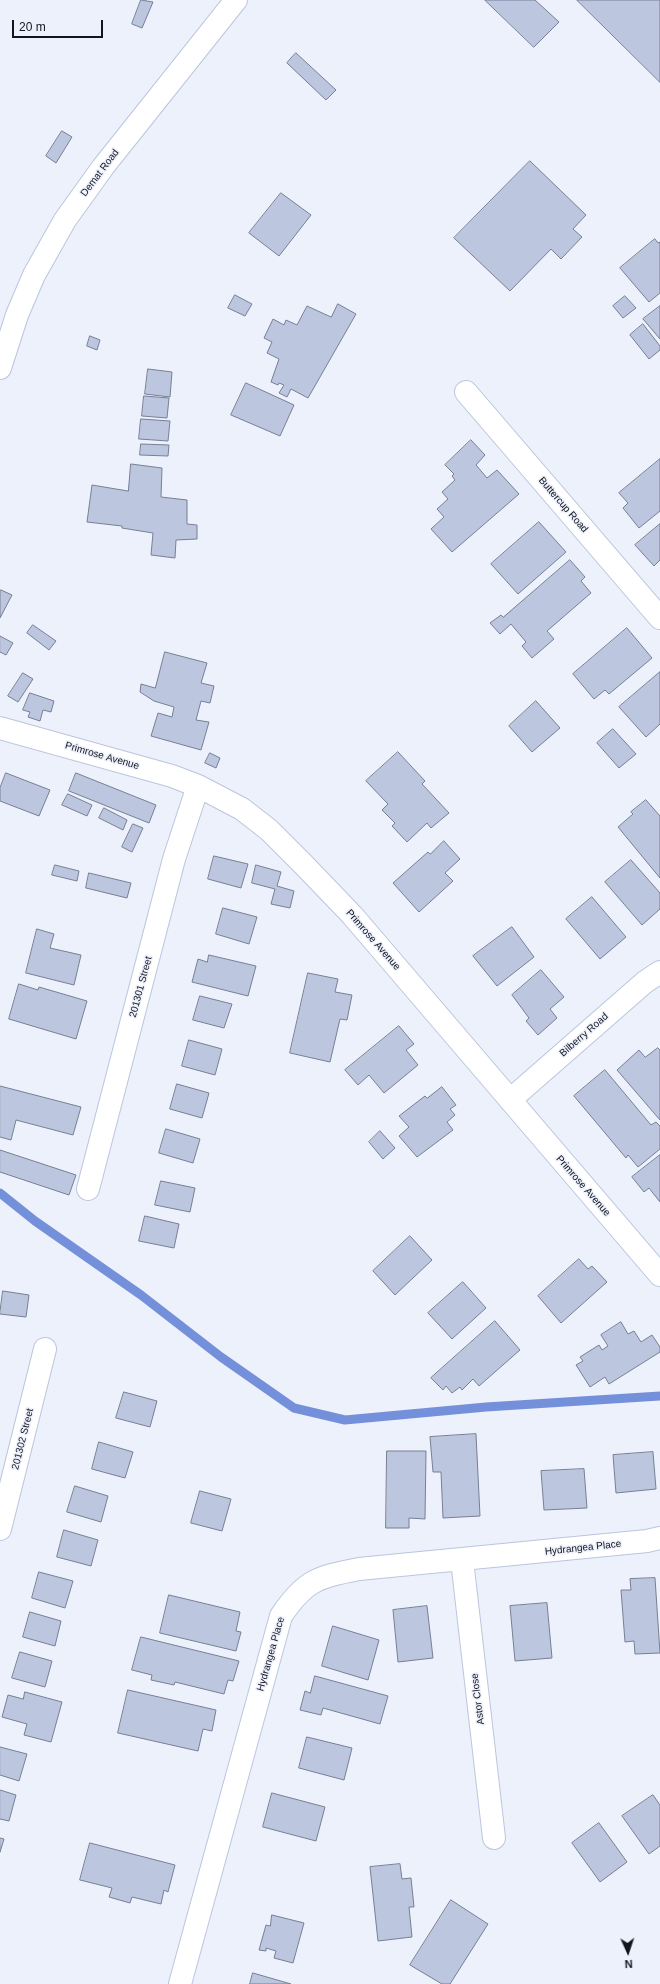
<!DOCTYPE html>
<style>
body{margin:0}
#map{position:relative;width:660px;height:1984px;overflow:hidden;background:#edf1fb;font-family:Arial,sans-serif}
canvas{display:block}
.north{position:absolute;left:608px;top:1932px;width:40px;height:40px;-webkit-text-stroke:3px #edf1fb;paint-order:stroke;rotate:177deg;font-size:11px;font-weight:700;line-height:16px;text-align:center;color:#12151e}
.north::after{content:'';display:block;margin:auto;width:14px;height:18px;background:#12151e;clip-path:polygon(50% 0,100% 100%,50% 72%,0 100%)}
.scale{position:absolute;left:12px;top:20px;width:91px;height:18px;box-sizing:border-box;border:2px solid #12151e;border-top:0;padding-left:5px;font-size:12px;line-height:14px;white-space:nowrap;color:#12151e;-webkit-text-stroke:3px #edf1fb;paint-order:stroke}
</style>
<div id="map">
<canvas width="660" height="1984"></canvas>
<div class="north">N</div>
<div class="scale">20 m</div>
</div>
<script>
const g = document.querySelector('canvas').getContext('2d');
g.lineJoin = 'round';
function stroke(path, color, width, dash) { g.strokeStyle = color; g.lineWidth = width; g.lineCap = dash ? 'butt' : 'round'; g.setLineDash(dash || []); g.stroke(path); }
function fill(path, color) { g.fillStyle = color; g.fill(path, 'evenodd'); }
function label(font, color, halo, rows, align = 'center') {
  g.font = font + ' Arial,sans-serif'; g.lineWidth = 3; g.setLineDash([]); g.textBaseline = 'middle'; g.strokeStyle = halo; g.fillStyle = color; for (const [text, x, y, turn = 0] of rows) {
    g.save(); g.translate(x, y); g.rotate((+turn || 0) * Math.PI / 180); g.textAlign = isNaN(turn) ? turn : align; if (halo) g.strokeText(text, 0, 0); g.fillText(text, 0, 0); g.restore();
  }
}
stroke(new Path2D(`
 M0 1193 35 1221 141 1295 221 1357 294 1408 345 1420 486 1407 660 1396`), '#7590da', 9);
const building = new Path2D(`
 M141 0 153 2 142 28 132 24Z
 M485 0H535L559 22 534 47Z
 M577 0H660V82Z
 M296 53 336 90 326 100 287 63Z
 M62 131 72 137 56 163 46 156Z
 M530 161 586 215 573 229 582 237 561 259 551 249 510 291 454 238Z
 M281 193 311 215 279 256 249 233Z
 M655 239 658 243 660 242V293L649 302 620 268Z
 M235 295 252 304 245 316 228 308Z
 M625 296 636 308 623 318 613 306Z
 M338 304 356 314 308 398 291 389 287 397 279 393 284 385 279 383 278 385 271 382 279 359 267 353 272 342 264 338 273 319 284 325 286 320 297 325 307 306 331 317Z
 M660 306V339L643 319Z
 M643 324 660 346V350L649 359 630 335Z
 M90 336 100 340 97 350 87 346Z
 M148 369 172 372 170 397 145 394Z
 M246 383 294 405 280 436 231 415Z
 M144 396 169 398 167 418 142 416Z
 M141 419 170 421 168 441 139 439Z
 M471 440 485 455 476 465 487 478 497 470 519 494 452 552 431 529 444 517 437 509 448 499 442 492 455 480 452 476 454 474 445 465Z
 M141 444 169 445 168 456 140 455Z
 M660 459V511L639 528 623 508 628 503 619 493Z
 M131 464 162 468 161 497 187 500V524L197 525V539L176 540 175 558 151 555 153 533 122 528V526L87 522 92 485 128 491Z
 M539 522 566 552 518 594 491 564Z
 M660 524V560L654 566 635 545Z
 M570 560 585 577 581 581 591 593 547 631 554 639 532 658 522 646 526 642 511 624 500 634 490 623 501 615 503 617Z
 M1 590 12 595 0 618V592Z
 M33 625 56 641 49 650 27 633Z
 M627 628 652 658 609 694 605 690 594 699 573 674Z
 M0 636 13 643 6 655 0 652Z
 M165 652 207 663 201 683 214 686 210 703 201 701 196 720 209 722 201 750 151 736 158 713 172 717 174 707 154 701 140 692 141 684 155 688Z
 M660 672V724L646 737 619 707Z
 M23 673 33 679 18 702 8 696Z
 M30 693 54 701 51 712 43 710 40 721 28 717 30 712 23 710Z
 M536 701 560 728 532 752 509 726Z
 M613 729 636 754 619 768 597 743Z
 M398 752 425 781 422 784 449 813 431 828 427 823 407 842 392 826 395 823 382 810 388 804 366 781Z
 M210 753 220 758 216 768 205 763Z
 M6 773 50 790 39 816 0 801V788Z
 M76 773 156 805 149 823 69 791Z
 M68 794 92 805 87 816 62 805Z
 M646 800 660 816V878L618 827 633 814 631 812Z
 M104 808 127 820 123 830 99 818Z
 M133 824 143 828 132 852 122 847Z
 M444 841 460 859 445 873 453 881 419 912 393 883 428 852 430 854Z
 M214 856 248 864 241 888 208 879Z
 M631 860 660 893V909L642 925 605 882Z
 M55 865 79 871 77 881 52 875Z
 M256 865 281 872 277 886 294 891 290 908 271 904 275 889 252 883Z
 M89 873 131 883 127 898 86 888Z
 M592 897 626 937 600 959 566 919Z
 M223 908 257 917 249 944 216 934Z
 M512 927 534 957 497 986 473 956Z
 M37 929 54 934 50 948 81 955 74 985 26 973Z
 M209 955 256 966 248 996 192 982 198 959 207 962Z
 M541 970 564 997 550 1009 557 1018 538 1035 526 1021 529 1018 512 995Z
 M308 973 338 979 335 992 352 995 347 1020 340 1019 330 1062 290 1053Z
 M19 984 38 990 39 987 87 1001 76 1039 9 1019Z
 M200 996 232 1004 224 1028 193 1020Z
 M399 1026 414 1044 406 1050 418 1065 384 1093 369 1075 358 1085 345 1070Z
 M189 1040 222 1049 215 1075 182 1066Z
 M658 1048 660 1050V1120L617 1070 639 1050 645 1057Z
 M605 1070 651 1125 656 1122 660 1126V1149L638 1167 628 1155 626 1158 574 1096Z
 M177 1084 209 1093 202 1118 170 1109Z
 M0 1086 81 1107 73 1135 16 1120 11 1140 0 1137Z
 M442 1087 456 1105 450 1109 455 1115 447 1122 453 1130 417 1157 399 1136 409 1127 399 1116 425 1096 427 1098Z
 M166 1129 200 1139 193 1163 159 1153Z
 M380 1131 395 1148 383 1159 369 1142Z
 M0 1150 76 1175 69 1195 0 1172Z
 M660 1155V1202L649 1188 644 1192 632 1177Z
 M161 1181 195 1188 190 1212 155 1205Z
 M145 1216 179 1224 174 1248 139 1241Z
 M410 1236 432 1260 395 1295 373 1271Z
 M579 1259 588 1269 592 1266 607 1282 561 1323 538 1296Z
 M463 1282 486 1308 452 1339 428 1313Z
 M3 1291 29 1295 26 1317 0 1314Z
 M495 1321 520 1350 479 1386 473 1379 462 1390 460 1387 452 1393 446 1386 443 1390 431 1378Z
 M621 1322 628 1334 634 1331 641 1342 652 1335 660 1347V1352L609 1384 605 1377 590 1387 576 1365 583 1361 580 1357 599 1345 602 1350 608 1346 601 1335Z
 M124 1392 157 1401 150 1427 116 1418Z
 M476 1434 480 1516 443 1518 441 1472H433L430 1437Z
 M99 1442 133 1452 125 1478 92 1469Z
 M387 1451H426L425 1519 409 1518V1528H386Z
 M653 1452 656 1489 616 1493 613 1455Z
 M584 1469 587 1508 544 1510 541 1471Z
 M75 1486 108 1496 101 1522 67 1512Z
 M200 1491 231 1499 222 1531 191 1523Z
 M64 1530 98 1540 91 1566 57 1557Z
 M39 1572 73 1581 65 1608 32 1598Z
 M655 1578 660 1653 635 1654 634 1641 625 1642 621 1590H631L630 1579Z
 M169 1595 240 1612 236 1631 241 1632 236 1651 160 1633Z
 M547 1603 552 1658 515 1661 510 1606Z
 M427 1606 433 1658 398 1662 393 1610Z
 M30 1612 61 1621 55 1646 23 1637Z
 M333 1626 379 1640 368 1680 322 1666Z
 M141 1637 239 1661 233 1681 228 1680 224 1694 175 1682 174 1685 151 1680 152 1675 132 1670Z
 M20 1652 52 1661 45 1687 12 1678Z
 M315 1676 388 1696 380 1724 323 1708 321 1715 300 1710 305 1691 310 1693Z
 M128 1690 216 1710 212 1731 203 1729 198 1751 118 1733Z
 M25 1692 62 1702 51 1742 24 1735 27 1724 2 1717 8 1695 23 1699Z
 M307 1737 352 1748 344 1780 299 1768Z
 M0 1747 27 1754 19 1781 0 1775Z
 M0 1790 16 1795 9 1821 0 1819Z
 M272 1793 325 1807 316 1841 263 1827Z
 M653 1795 660 1805V1846L649 1854 622 1816Z
 M599 1823 627 1862 600 1882 572 1843Z
 M0 1838 4 1839 0 1852Z
 M90 1843 175 1865 168 1892 164 1890 161 1904 132 1897 130 1903 109 1897 112 1888 80 1880Z
 M400 1864 402 1879 411 1878 414 1907H409L412 1937 378 1941 370 1867Z
 M451 1900 488 1924 450 1984H442L410 1965Z
 M272 1915 304 1923 293 1963 274 1958 276 1951 266 1948V1951L259 1950 266 1925 270 1926Z
 M253 1973 291 1984H250Z`);
fill(building, '#bcc6df');
stroke(building, '#767f95', 1);
const street = new Path2D(`
 M466 392 660 618
 M0 728 172 776 198 786 242 809 269 830 303 864 352 915 660 1275
 M510 1100 645 982 660 972
 M88 1189 174 859 198 786
 M0 1529 45 1349
 M462 1560 494 1838
 M180 1984 281 1616C305 1580 318 1577 359 1569L647 1541 660 1538`);
const secondary = new Path2D(`
 M0 368 17 315 34 275 65 220 103 167 236 0`);
stroke(street, '#bbc5de', 24);
stroke(secondary, '#bbc5de', 24);
stroke(street, '#fff', 22);
stroke(secondary, '#fff', 22);
label('10px', '#12151e', '#edf1fb', [
 ["Demat Road",100,173,-53],
 ["Buttercup Road",563,505,49],
 ["Primrose Avenue",102,756,16],
 ["Primrose Avenue",373,940,49],
 ["201301 Street",141,987,-75],
 ["Bilberry Road",584,1035,-41],
 ["Primrose Avenue",583,1186,49],
 ["201302 Street",23,1439,-76],
 ["Hydrangea Place",583,1548,-6],
 ["Hydrangea Place",271,1654,-74],
 ["Astor Close",478,1699,-97]
]);
</script>
